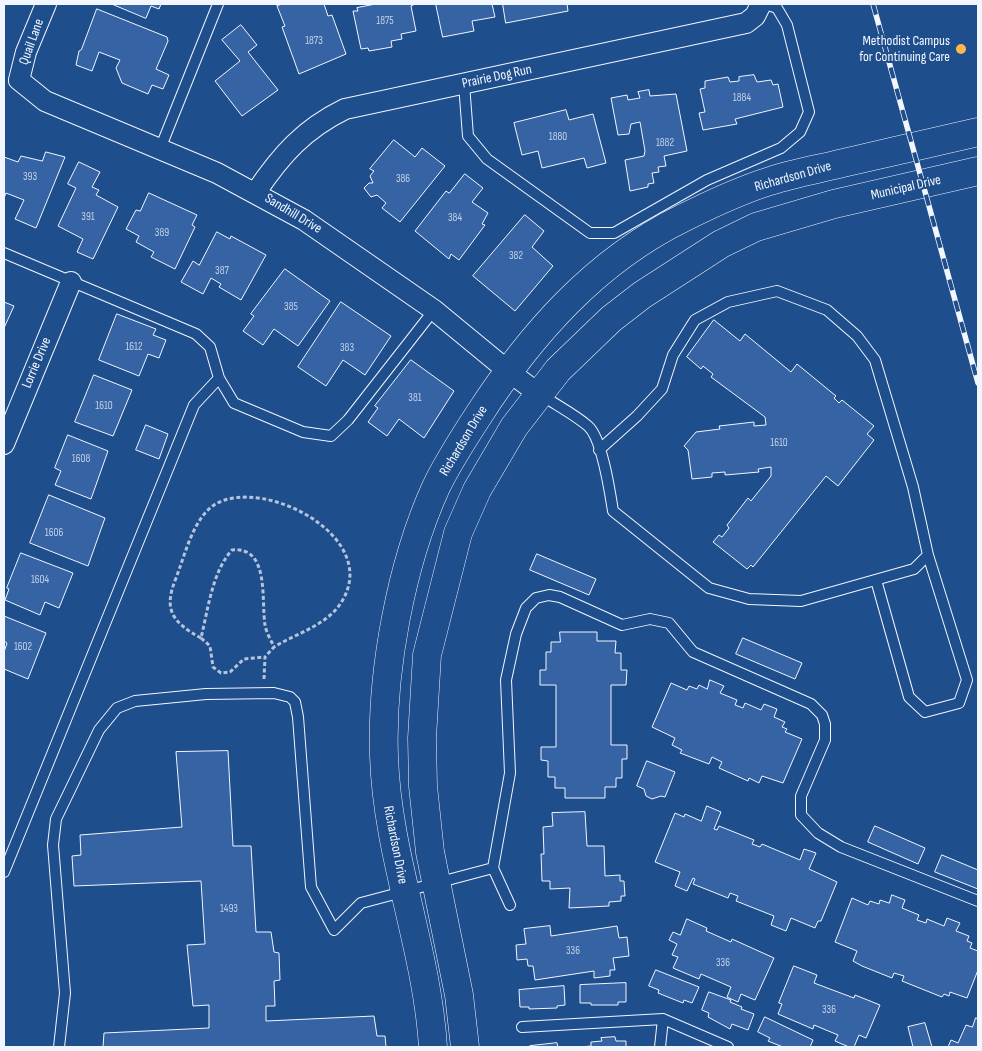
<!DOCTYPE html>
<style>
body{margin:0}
#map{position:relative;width:982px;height:1051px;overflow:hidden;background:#1f4e8c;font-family:"Sofia Sans Condensed",sans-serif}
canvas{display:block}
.frame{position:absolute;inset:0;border:5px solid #f2f6ff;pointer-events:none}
</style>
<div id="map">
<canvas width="982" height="1051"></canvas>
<div class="frame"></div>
</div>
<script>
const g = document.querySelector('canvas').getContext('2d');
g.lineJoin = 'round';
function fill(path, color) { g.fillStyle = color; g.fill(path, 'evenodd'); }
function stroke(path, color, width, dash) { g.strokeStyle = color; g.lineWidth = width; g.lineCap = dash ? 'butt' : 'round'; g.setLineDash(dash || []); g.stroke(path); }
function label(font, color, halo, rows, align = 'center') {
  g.font = font + ' "Sofia Sans Condensed",sans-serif'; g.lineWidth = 4; g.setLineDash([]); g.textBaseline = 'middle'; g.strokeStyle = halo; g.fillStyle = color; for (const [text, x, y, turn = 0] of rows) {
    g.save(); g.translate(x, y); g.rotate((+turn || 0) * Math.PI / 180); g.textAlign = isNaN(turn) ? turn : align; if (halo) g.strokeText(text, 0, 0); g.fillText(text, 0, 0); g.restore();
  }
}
const building = new Path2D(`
 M112 4H161L159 9 151 6 146 18Z
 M283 4H324L328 16 332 15 346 54 299 74 282 27 285 26 277 6Z
 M376 4H415L411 6 416 31 401 34 402 39 391 41 392 47 369 51 368 48 361 49 353 11H358L357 8Z
 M436 4H492L495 17 472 21 474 31 443 37Z
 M503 4H567L568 11 506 23Z
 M97 9 167 37 168 41 156 69 169 75 163 89 152 85 148 94 122 83 116 68 120 60 99 52 92 71 76 65 79 51 81 50Z
 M241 25 257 45 248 52 278 90 242 116 215 81 240 61 222 40Z
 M754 75 757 82 771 80 773 85 778 84 783 107 735 119 737 124 703 130 699 113 705 112 700 89 705 88V81L728 77 730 82 739 81V77Z
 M649 90 650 96 676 94 687 151 664 156 666 166 658 167 659 172 652 173 654 183 648 184V187L630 191 625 160 644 156 645 151 640 122 631 124 629 134 618 135 611 98 627 95 628 100 640 98 638 92Z
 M566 110 569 120 593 114 606 163 587 168 584 158 542 168 538 151 522 155 514 123Z
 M394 140 415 157 422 148 445 166 400 222 382 208 386 203 377 195 371 197 364 188 369 183H373L370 176 374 171 370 169Z
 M46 152 65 157 36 228 15 219 24 200 6 193 4 198V157L18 162 21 156 42 161Z
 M79 162 100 172 92 187 99 190 96 195 118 207 93 259 77 252 83 239 58 226 76 188 68 184Z
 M465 174 483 188 472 202 488 213 482 224 485 225 459 260 451 254 449 259 415 231 446 191 449 193Z
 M149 193 197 215 192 225 195 227 175 269 151 257 154 252 136 242 139 236 126 229 136 210 140 211Z
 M525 215 544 231 532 247 553 266 515 311 473 276Z
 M217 232 230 239 231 236 266 255 241 300 219 287 221 284 211 278 203 294 181 282 193 261 199 265Z
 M285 269 330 301 298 346 274 329 263 345 243 331 254 316 251 314Z
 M4 302 14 306 4 328Z
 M341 302 391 336 365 375 343 360 326 386 298 367Z
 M117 314 156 329 153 335 166 340 159 358 148 354 139 376 99 360Z
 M714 320 740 341 745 334 791 372 797 364 836 396 834 398 839 403 842 400 874 426 867 434 874 440 838 486 826 476 753 567 751 565 747 569 713 542 719 535 722 537 729 528 727 525 748 498 751 501 771 476V467L758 469 759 472 725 475V472L712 473V477L692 479 688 450 684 446 696 432 720 429 719 426 754 422V426L766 425 765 417 711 377 713 374 703 366 701 369 687 357Z
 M411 360 454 391 424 438 399 419 387 436 368 422 378 408 375 406Z
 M94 375 132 390 113 436 75 422Z
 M146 425 168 434 159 459 136 450Z
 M68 435 108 451 91 499 55 485 61 471 55 468Z
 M49 495 105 518 88 566 30 543Z
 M21 553 73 573 59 608 45 602 40 615 5 600 9 589 7 588Z
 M537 554 596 579 589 595 530 570Z
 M4 616 46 633 28 679 4 669V652L7 643 4 641Z
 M560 632H597V641H616L615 653H621V670H627L626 685H611V745H627V759H622V778H616V787H605V798H565V788H555V777H548V761L541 760V747H556V685H540V670H546V652H551V642H560Z
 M743 638 802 663 795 679 736 654Z
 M710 680 724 686 720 693 737 700 735 705 743 708 745 703 761 710 764 704 777 709 774 717 785 722 782 727 787 729 785 732 802 739 783 783 762 776 759 783 749 778 748 781 719 768 722 762 712 757 709 764 680 753 682 750 672 745 675 738 652 727 671 683 687 690 689 686 697 689 699 685 707 689Z
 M228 751 233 846H251L256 932H271L274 952 279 953 280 980 274 981 275 1006H266V1021L374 1016 377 1036H385L386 1047H103L104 1033 209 1028V1005L193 1006 187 945 205 944 201 881 74 886 72 856 81 855 80 835 182 827 176 752Z
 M647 761 675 772 665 797 661 796 652 799 646 796 644 789 637 786Z
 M707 806 721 812 714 829 717 830 719 826 754 840 752 844 760 847 762 844 800 860 804 849 816 853 809 869 837 882 821 921H818L815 928 791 918 786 931 771 925 774 916 736 901 738 896 730 893 728 898 693 884 695 879 693 878 687 891 675 886 680 872 655 862 675 813 684 817 685 814 701 821Z
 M585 812 587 846H604L605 876 620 875V881H624L625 896H621V901L609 902V906L569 908 570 888 550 889V881H542L541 854H544L543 827 553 826 552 813Z
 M875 826 925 848 918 864 868 842Z
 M942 855 978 870V889L935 872Z
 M892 895 905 900 902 908 919 915 917 920 926 923 927 919 944 926 947 918 960 923 956 931 969 936 967 941 972 943 970 948 978 951V970L967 998 950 992 949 996 944 994 942 997 902 981 904 976 894 973 892 978 862 966 853 961 857 951 835 942 852 898 868 905 870 901 879 904 880 900 889 903Z
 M687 919 707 928 706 931 731 942 732 939 774 958 755 1000 741 994 738 1002 727 997 731 987 701 974 699 979 673 968 678 957 672 955 677 944 669 940 673 932 680 935Z
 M550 926 551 936 617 926 619 938 627 937 629 956 613 958 615 970H610V976L594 978V971L535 980 533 966H528L527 959 517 960 516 945 526 944 524 929Z
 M794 966 817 975 814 983 854 998 855 995 880 1005 866 1038 859 1035 854 1047H849L835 1041 838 1035 814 1025 813 1029 778 1014 782 1004 779 1003Z
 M656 970 699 987 692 1003 684 1000 683 1003 658 993 659 990 649 986Z
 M626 983V1002H618V1005H591V1003H580V985Z
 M564 986 565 1005 557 1006V1008L529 1009V1007H520L519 990Z
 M709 992 731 1000 730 1002 742 1007 741 1009 754 1014 748 1030 732 1024 730 1029 708 1017 709 1013 702 1010Z
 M765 1017 813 1040 810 1047H783L768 1041 770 1038 758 1032Z
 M976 1018 978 1019V1047H948L951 1040 958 1043 966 1025 972 1027Z
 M925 1023 932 1047H913L908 1027Z
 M615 1037 616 1041H626V1047H580L591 1046V1042L602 1041 601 1038Z
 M557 1043 558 1047H567H531L530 1046Z`);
fill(building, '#3563a3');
stroke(building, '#f2f6ff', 1);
const lane = new Path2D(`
 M464 84 468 136 487 159 590 233H614L707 180 781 148 800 132 809 112 787 25 777 8 766 4
 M160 149 218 4
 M4 253 196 334 210 347 219 378 234 403 303 432 331 436 348 420 434 310
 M540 394C556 405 574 414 588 426 602 438 610 492 613 511L709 588 749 599 801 601 914 569 928 555 913 487 875 360 857 336 827 310 777 291 728 302 695 320 673 355 662 389 637 416 599 450
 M876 580 909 697 925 712 959 703 967 680 928 555
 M4 872 194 405 219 378
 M510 905 493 868 510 773 506 680 516 634 526 608 536 598 549 595 560 597 622 625 650 619 669 623 693 652 811 704 822 715 825 724V740L801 796V815L818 833 841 847 978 901
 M522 1027 663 1019
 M59 1047 65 993 53 845 56 819 99 730 117 708 135 701 206 694 274 693 290 697 295 702 298 717 311 887 334 930 361 903 493 868
 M660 1047 663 1019 728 1047`);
const street = new Path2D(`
 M46 4 26 52 19 80 45 101 217 173 304 220 434 310 508 371 539 394
 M256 192C281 155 304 129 345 109L746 23 755 16 761 4
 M4 444 71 282`);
const secondary = new Path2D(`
 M433 1047C427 949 387 855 384 756 381 672 401 564 436 487 448 462 463 439 478 416 530 335 595 261 683 218 711 204 741 190 770 181 794 173 819 169 843 163 888 153 933 142 978 132
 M465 1047 459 995 430 852 423 786 422 738 427 655 458 533 477 490 514 427 558 370 611 319 642 295 721 244 756 227 834 204 978 171`);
stroke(lane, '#f2f6ff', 12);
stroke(street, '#f2f6ff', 22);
stroke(secondary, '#f2f6ff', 29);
stroke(new Path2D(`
 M201 638C172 622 163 610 176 578 185 555 193 519 214 505 263 474 389 540 338 607 322 627 295 634 274 647
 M264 679 265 657 274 647C271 640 266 632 265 625 261 600 270 546 232 550 212 572 208 610 201 638L210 646 213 667 221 673 230 672 244 659 265 657`), '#b3c4dc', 3, [4, 2.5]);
stroke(lane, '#1f4e8c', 10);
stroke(street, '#1f4e8c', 20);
stroke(secondary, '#1f4e8c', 28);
const rail = new Path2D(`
 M873 4 978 383`);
stroke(rail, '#f2f6ff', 5.5);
stroke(rail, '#1f4e8c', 4, [11]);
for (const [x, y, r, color] of [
 [961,49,6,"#ffb74d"]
]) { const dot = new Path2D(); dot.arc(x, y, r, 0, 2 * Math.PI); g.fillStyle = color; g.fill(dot); stroke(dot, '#1f4e8c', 2); }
label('11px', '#c3d1e8', null, [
 ["1875",385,21],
 ["1873",314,41],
 ["1884",742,98],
 ["1880",558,137],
 ["1882",665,143],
 ["393",30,177],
 ["386",403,179],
 ["391",88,217],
 ["384",455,218],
 ["389",162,233],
 ["382",516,256],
 ["387",222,271],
 ["385",291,307],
 ["1612",134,347],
 ["383",347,348],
 ["381",415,398],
 ["1610",104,406],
 ["1610",779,443],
 ["1608",81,459],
 ["1606",54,533],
 ["1604",40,580],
 ["1602",23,647],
 ["1493",229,909],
 ["336",573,951],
 ["336",723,963],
 ["336",829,1010]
]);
label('14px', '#f2f6ff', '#1f4e8c', [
 ["Methodist Campus",950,41],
 ["for Continuing Care",950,57]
], 'right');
label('14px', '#f2f6ff', '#1f4e8c', [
 ["Quail Lane",32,42,-70],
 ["Prairie Dog Run",497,77,-12],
 ["Richardson Drive",793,177,-16],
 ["Municipal Drive",906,188,-13],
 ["Sandhill Drive",293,214,31],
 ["Lorrie Drive",37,363,-67],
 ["Richardson Drive",464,441,-59],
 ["Richardson Drive",395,845,79]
]);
</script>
